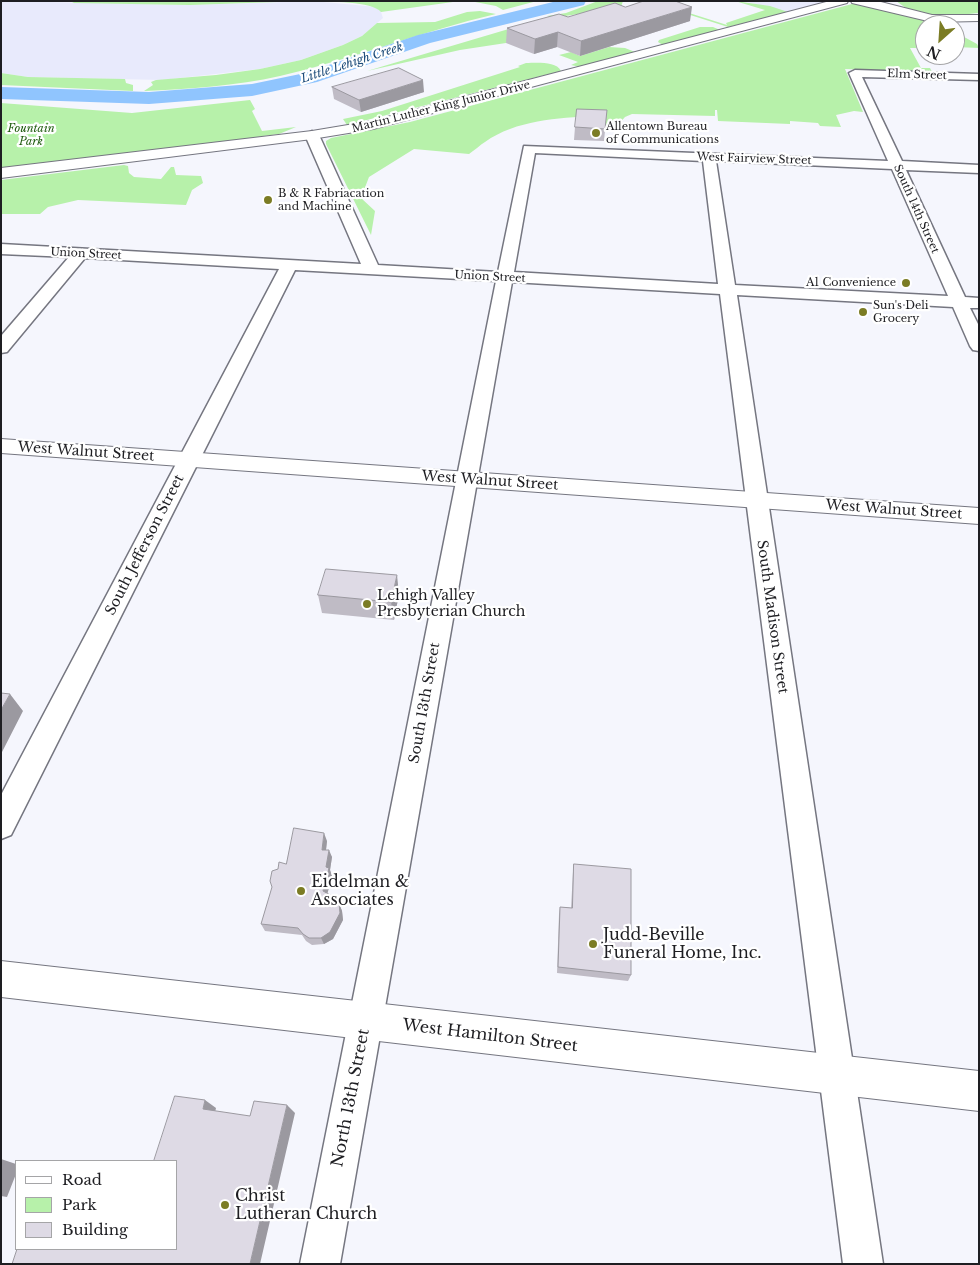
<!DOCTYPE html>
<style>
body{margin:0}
#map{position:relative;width:980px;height:1265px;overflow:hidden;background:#f5f6fd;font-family:"Libre Baskerville",serif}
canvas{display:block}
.frame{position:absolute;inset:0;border:2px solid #1e1e22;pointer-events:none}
.legend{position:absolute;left:15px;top:1160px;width:162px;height:90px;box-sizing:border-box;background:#fff;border:1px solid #a5a5a7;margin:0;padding:6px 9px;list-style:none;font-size:15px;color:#1e1e22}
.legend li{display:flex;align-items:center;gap:10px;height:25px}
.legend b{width:25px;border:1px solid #a5a5a7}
.north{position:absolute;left:915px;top:15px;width:50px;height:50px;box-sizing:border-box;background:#fff;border:1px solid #a5a5a7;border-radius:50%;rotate:206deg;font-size:14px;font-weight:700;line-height:20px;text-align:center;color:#1e1e22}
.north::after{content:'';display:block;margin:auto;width:18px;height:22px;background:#7b7c24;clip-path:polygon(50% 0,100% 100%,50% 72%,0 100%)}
</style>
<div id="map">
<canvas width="980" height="1265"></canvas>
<div class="frame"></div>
<ul class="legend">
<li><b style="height:6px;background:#fff"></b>Road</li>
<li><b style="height:14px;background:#b7f1aa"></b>Park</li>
<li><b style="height:14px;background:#dedae5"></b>Building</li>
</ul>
<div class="north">N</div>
</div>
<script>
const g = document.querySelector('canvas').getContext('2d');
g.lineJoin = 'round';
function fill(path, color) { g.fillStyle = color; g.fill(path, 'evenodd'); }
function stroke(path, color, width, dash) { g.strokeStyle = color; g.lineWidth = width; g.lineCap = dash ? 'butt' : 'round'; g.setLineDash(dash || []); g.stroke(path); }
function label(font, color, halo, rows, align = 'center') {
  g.font = font + ' "Libre Baskerville",serif'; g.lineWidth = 4.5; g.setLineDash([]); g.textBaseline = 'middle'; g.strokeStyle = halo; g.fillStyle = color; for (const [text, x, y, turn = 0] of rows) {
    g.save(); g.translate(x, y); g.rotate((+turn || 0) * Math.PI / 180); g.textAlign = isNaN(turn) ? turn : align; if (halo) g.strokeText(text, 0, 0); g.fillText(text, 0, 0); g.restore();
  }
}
fill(new Path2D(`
 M1 1 190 5 313 1 377 7 381 12 383 18 362 36 343 45 301 60 260 69 162 80 28 77 1 73Z
 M744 1H834L788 13Z`), '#e8eafc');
fill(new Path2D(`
 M76 1H306L190 5 72 3Z
 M313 1H460L381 12C372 1 329 2 313 1Z
 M470 1H537L503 10 496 6Z
 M598 1H623L621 7 553 18 547 16 566 13Z
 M735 1 770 6 788 12 728 27 684 13 686 12 727 25 726 23 765 10Z
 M896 1H979L978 13 951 16 979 14 953 17 926 15 930 14 906 8Z
 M852 4H863L940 25 922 20 935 25H925V48H910L921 68H930L932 72 845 69 863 112 854 111 836 115 841 127 820 126 818 123 790 121V124L718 121 717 110H715V116L632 114 625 117 616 127 605 126 594 116C558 118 516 120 485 142 480 145 475 150 469 154L414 149 369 177 361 198 375 211 371 235 326 144V141L331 138 410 122Z
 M480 11 496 14C423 31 353 59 280 76 236 86 189 89 144 91L153 85 151 82 156 80 216 75 260 69 301 60 343 45 362 36 377 23 435 22 467 12Z
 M700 27H713L720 30 663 45 658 42 659 40Z
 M512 28 506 43 460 50 367 71Z
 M955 32 977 44 979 48 955 47Z
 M609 47 625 48 635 52 580 67 571 65 578 62 559 55 571 52 580 56Z
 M526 63C537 63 556 61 561 71L347 125 343 119 382 111 520 67 518 66Z
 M1 73 28 77 125 79 126 83 133 85V91L1 85Z
 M250 100 255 109 252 111 262 131 296 127 279 134 263 136 264 138 1 169V103L132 113Z
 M124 165 128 166 129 173 134 177 161 179 171 167H174L176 175 201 176 203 183 192 190 186 205 78 200 48 207 40 214H1V180Z`), '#b7f1aa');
fill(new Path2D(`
 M557 1H586L584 5 430 43 317 82 252 96 149 104 1 99V87L149 92 252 84 305 73 418 35Z`), '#90c5fe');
const minor = new Path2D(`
 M855 70 979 74V80L862 77 902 161 979 165V173L906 170 965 297 979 298V308H970L979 326V351L973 350 970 346 953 307 737 295 883 1264H843L720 294 512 282 340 1264H300L496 281 295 270 11 835 1 839V795L279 269 85 258 7 352 1 353V336L69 257 1 254V244L361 264 305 135 312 131 319 135 378 265 498 272 524 146 888 161 849 73ZM535 153 703 161 718 284 514 272ZM716 161 892 169 948 296 735 285Z`);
const tertiary = new Path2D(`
 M1 439 979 508V524L1 453Z`);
const secondary = new Path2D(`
 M830 1H848L847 3 373 129 312 139 1 178V168L312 131 372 121Z
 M851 1H877L932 15H979V21L932 22 852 3Z`);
const primary = new Path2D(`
 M1 961 979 1071V1111L1 997Z`);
stroke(minor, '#757680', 3);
stroke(tertiary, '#757680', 2);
stroke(secondary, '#757680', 2);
stroke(primary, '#757680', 2);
fill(minor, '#fff');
fill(tertiary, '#fff');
fill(secondary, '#fff');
fill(primary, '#fff');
fill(new Path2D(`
 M625 7 690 21 580 56 557 47 534 54 506 43 507 28Z
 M332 87 424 92 361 112 334 99Z
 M607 110 604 141 574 140 575 127Z
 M399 594 394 620 322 613 318 595Z
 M327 841 326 850 332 857 330 870 332 876 327 893 339 904 342 911 343 920 333 939 324 944 312 945 306 941 302 935 265 931 261 924 278 869Z
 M574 864 631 975 628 981 557 973 559 914 560 907 571 908 573 872Z`), '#bfbbc5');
fill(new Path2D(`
 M692 7 690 21 580 56 581 41Z
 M558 32 557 47 534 54 535 39Z
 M423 80 424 92 361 112 359 100Z
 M397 575 399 594 394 620 391 602Z
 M10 694 23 711 1 754V710Z
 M324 833 327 841 325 858 322 850Z
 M329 850 332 857 330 870 332 876 326 899 323 891 326 867Z
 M339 903 342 911 343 920 333 939 324 944 321 938Z
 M205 1100 216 1108 214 1117 203 1109Z
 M287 1105 295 1113 260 1264H250Z
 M1 1159 16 1164V1174L7 1197 1 1196Z`), '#9b99a0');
const building = new Path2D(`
 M644 1H675L692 7 581 41 558 32 535 39 507 28 559 14 568 17 615 3 625 7Z
 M399 68 423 80 359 100 332 87Z
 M577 109 607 110 605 129 575 127Z
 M326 569 397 575 391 602 318 595Z
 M1 693 10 694 1 710Z
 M294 828 324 833 322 850H329L326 867 329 868 323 891 334 897 339 903 340 913 330 932 321 938H309L303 934 298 928 261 924 272 887 270 881 272 871 278 869 279 862 286 864Z
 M574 864 631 869V975L558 967 560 907 572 908Z
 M175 1096 205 1100 203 1109 250 1116 254 1101 287 1105 250 1264H12L17 1249H176V1161H154Z`);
fill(building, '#dedae5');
stroke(building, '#9b99a0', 1);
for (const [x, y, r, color] of [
 [596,133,5,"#7b7c24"],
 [268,200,5,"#7b7c24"],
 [906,283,5,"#7b7c24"],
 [863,312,5,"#7b7c24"],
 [367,604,5,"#7b7c24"],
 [301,891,5,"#7b7c24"],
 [593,944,5,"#7b7c24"],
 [225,1205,5,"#7b7c24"]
]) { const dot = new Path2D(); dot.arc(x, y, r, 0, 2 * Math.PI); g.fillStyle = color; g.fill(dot); stroke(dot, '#fff', 2); }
label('11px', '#1e1e22', '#fff', [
 ["Elm Street",917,75,2],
 ["Martin Luther King Junior Drive",441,107,-14],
 ["West Fairview Street",754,159,2],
 ["South 14th Street",916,209,66],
 ["Union Street",86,254,3],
 ["Union Street",490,277,3]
]);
label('11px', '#1e1e22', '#fff', [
 ["Allentown Bureau",606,127],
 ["of Communications",606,140],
 ["B & R Fabriacation",278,194],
 ["and Machine",278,207],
 ["A1 Convenience",896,283,"right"],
 ["Sun's Deli",873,306],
 ["Grocery",873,319]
], 'left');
label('italic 11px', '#1f5b0e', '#fff', [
 ["Fountain",31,129],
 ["Park",31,142]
]);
label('italic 12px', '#1c4b79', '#fff', [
 ["Little Lehigh Creek",352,63,-18]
]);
label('14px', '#1e1e22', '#fff', [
 ["West Walnut Street",86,452,4],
 ["West Walnut Street",490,481,4],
 ["West Walnut Street",894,510,4],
 ["South Jefferson Street",145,545,-63],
 ["South Madison Street",772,617,82],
 ["South 13th Street",425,703,-80]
]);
label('14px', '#1e1e22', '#fff', [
 ["Lehigh Valley",377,596],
 ["Presbyterian Church",377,612]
], 'left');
label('16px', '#1e1e22', '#fff', [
 ["Eidelman &",311,882],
 ["Associates",311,900],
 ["Judd-Beville",603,935],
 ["Funeral Home, Inc.",603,953],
 ["Christ",235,1196],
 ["Lutheran Church",235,1214]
], 'left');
label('16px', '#1e1e22', '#fff', [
 ["West Hamilton Street",490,1036,7],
 ["North 13th Street",351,1098,-79]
]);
</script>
